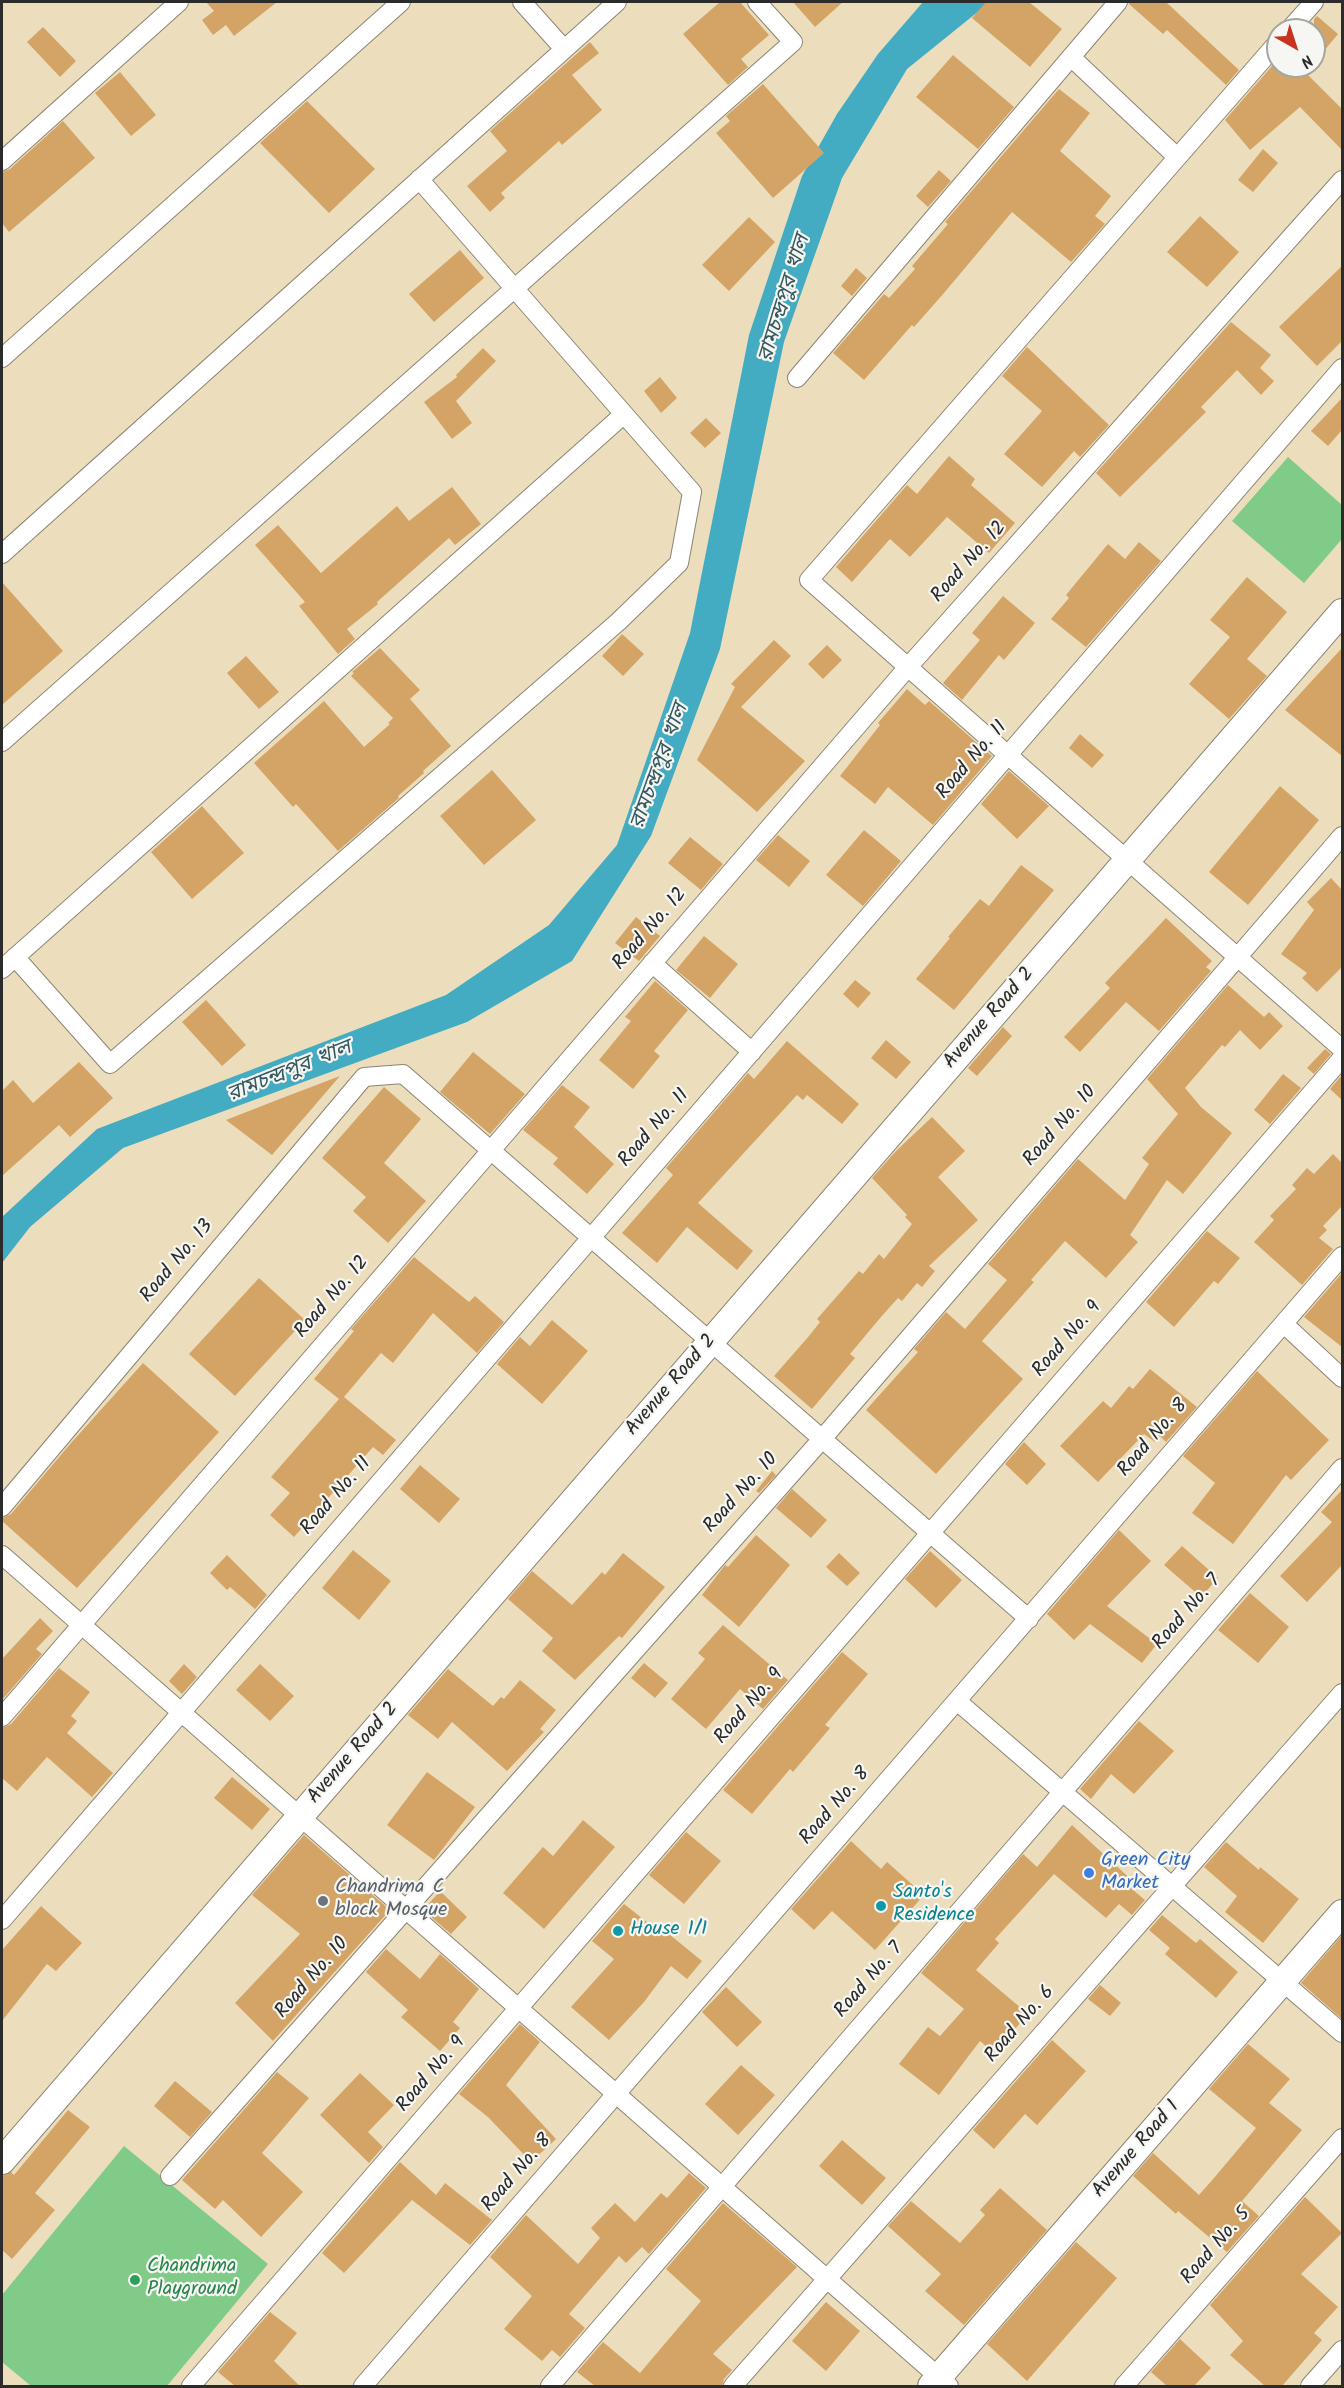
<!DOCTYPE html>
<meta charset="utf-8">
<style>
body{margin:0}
#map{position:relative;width:1344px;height:2388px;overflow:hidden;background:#ecdebc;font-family:Kalam,sans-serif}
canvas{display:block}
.frame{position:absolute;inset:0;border:3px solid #2b2b2b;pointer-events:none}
.north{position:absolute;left:1266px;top:18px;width:60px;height:60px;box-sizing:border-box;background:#f6f6f2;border:2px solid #a5a5a2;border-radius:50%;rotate:141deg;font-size:16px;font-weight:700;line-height:24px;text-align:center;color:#2b2b2b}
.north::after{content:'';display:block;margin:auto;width:21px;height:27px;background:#c8321e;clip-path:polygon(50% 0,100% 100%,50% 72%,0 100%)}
</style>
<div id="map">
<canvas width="1344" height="2388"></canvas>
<div class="frame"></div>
<div class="north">N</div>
</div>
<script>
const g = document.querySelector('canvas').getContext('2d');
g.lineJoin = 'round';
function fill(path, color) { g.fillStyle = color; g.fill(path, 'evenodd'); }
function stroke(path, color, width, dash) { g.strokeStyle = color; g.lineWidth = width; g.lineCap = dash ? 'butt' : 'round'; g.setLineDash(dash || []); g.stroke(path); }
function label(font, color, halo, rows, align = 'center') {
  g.font = font + ' Kalam,"Noto Sans Bengali",sans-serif'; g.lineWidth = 4.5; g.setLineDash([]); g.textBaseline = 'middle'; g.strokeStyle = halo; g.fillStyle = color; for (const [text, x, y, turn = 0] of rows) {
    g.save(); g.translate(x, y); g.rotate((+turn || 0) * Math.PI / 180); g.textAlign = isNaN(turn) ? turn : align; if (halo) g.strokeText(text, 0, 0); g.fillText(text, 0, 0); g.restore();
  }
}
fill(new Path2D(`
 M1288 457 1342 505V539L1304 583 1232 521Z
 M124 2146 268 2264 167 2386H31L2 2362V2295Z`), '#81cb88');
fill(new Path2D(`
 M923 2H990L907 69 842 178 784 342 720 649 651 836 572 961 467 1022 123 1148 30 1227 2 1263V1217L97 1129 446 995 549 925 617 845 690 633 749 335 802 176 837 114 878 54Z`), '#43acc2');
fill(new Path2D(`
 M206 2H277L234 36 226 25 213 35 202 20 214 11Z
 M720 2H740L769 35 741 59 748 67 728 85 683 34Z
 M793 2H843L815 27Z
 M986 2H1029L1062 29 1030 67 972 18Z
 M1129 2H1166L1239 70 1226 85 1167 30 1163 34 1129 4Z
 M1317 16 1338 34 1314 63V19Z
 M43 27 76 61 60 77 27 42Z
 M590 42 599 53 572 75 602 110 562 145 559 141 501 193 505 198 490 212 467 186 507 151 490 131Z
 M953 55 1014 107 978 149 916 97Z
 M1272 66H1299L1342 109V150L1300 107 1250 150 1225 120Z
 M120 72 156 115 131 136 95 93Z
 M763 84 824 153 773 198 716 133 730 121 726 116Z
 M1059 89 1090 113 1060 151 1111 196 1095 216 1105 224 1071 262 1012 212 944 293 914 327 912 325 864 380 833 353 884 294 889 298 915 269 912 266 948 224 945 222Z
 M307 101 375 169 329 213 260 143Z
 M63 121 95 158 9 232 2 223V172L10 169Z
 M1263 149 1278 163 1253 192 1238 180Z
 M939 170 951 181 928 207 916 196Z
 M1200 216 1239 252 1207 287 1167 252Z
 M749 217 775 242 729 291 702 265Z
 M460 250 484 278 434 322 409 294Z
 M1342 266V341L1317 366 1279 327Z
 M856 268 867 278 852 296 841 286Z
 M1231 322 1271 355 1260 368 1274 381 1261 395 1237 370 1201 407 1206 412 1120 497 1096 473Z
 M1027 347 1109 425 1080 457 1074 451 1042 487 1004 454 1042 411 1002 376Z
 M483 348 496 361 456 401 472 423 452 439 424 402 457 377 456 375Z
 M660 377 677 398 661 413 644 391Z
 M1342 398V430L1328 446 1311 431Z
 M706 418 721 433 705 448 690 433Z
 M949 456 975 479 971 485 1015 523 989 553 947 517 910 557 890 539 852 582 836 567 907 485 917 494Z
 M452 487 481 524 455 545 449 538 377 602 378 604 347 629 355 639 338 654 299 606 305 602 255 545 278 525 321 573 397 506 409 521Z
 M1139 542 1161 561 1086 647 1051 619 1069 598 1066 595 1108 544 1125 559Z
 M1247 577 1287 612 1247 659 1267 676 1229 719 1189 684 1230 637 1210 620Z
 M2 582 63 651 2 705Z
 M1003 596 1035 623 1004 660 999 655 962 700 943 683 980 640 972 633Z
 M622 634 644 654 623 676 602 656Z
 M774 640 791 656 741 707 805 761 757 812 697 760 735 687 731 684Z
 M827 645 842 660 823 679 808 664Z
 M380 648 420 690 410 699 451 746 423 771 424 773 398 796 399 798 338 851 296 804 293 807 254 763 324 701 364 747 390 724 388 723 393 718 351 676 354 673 352 672Z
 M1342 648V756L1285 710Z
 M246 656 279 692 259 709 227 673Z
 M907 689 925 705 929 701 992 756 933 825 888 787 875 804 840 776 880 725 878 723Z
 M1080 734 1104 755 1092 768 1069 748Z
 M492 770 536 820 484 865 440 816Z
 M1009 771 1049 806 1017 839 981 804Z
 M1280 786 1319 820 1248 905 1209 872Z
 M202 806 244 853 192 899 151 852Z
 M864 830 901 861 863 906 826 875Z
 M778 835 810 861 789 887 756 860Z
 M690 837 723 864 701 890 668 863Z
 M1021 865 1054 890 954 1010 916 979 950 938 948 937 980 899 989 906Z
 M1331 878 1342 890V967L1317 992 1302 978 1307 973 1281 954 1314 910 1307 902Z
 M636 917 660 936 639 961 615 943Z
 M1166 918 1212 961 1206 967 1211 971 1159 1031 1126 1002 1080 1052 1064 1037 1110 988 1105 983Z
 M704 936 738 964 710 998 676 970Z
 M855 980 871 993 858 1008 843 994Z
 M655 981 688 1010 654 1051 660 1056 633 1089 599 1060 631 1021 625 1017Z
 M1228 985 1264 1017 1269 1012 1283 1026 1260 1050 1240 1030 1225 1047 1222 1045 1185 1088 1201 1107 1232 1133 1183 1194 1167 1180 1130 1235 1138 1242 1106 1278 1065 1241 1031 1280 1034 1282 982 1341 1023 1379 936 1474 866 1410 918 1352 914 1349 946 1312 965 1329 1007 1280 988 1264 1078 1159 1125 1200 1149 1164 1142 1158 1178 1114 1147 1079Z
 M206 1000 246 1045 222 1066 182 1022Z
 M1003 1027 1012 1036 977 1076 968 1068Z
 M886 1040 911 1062 896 1079 871 1058Z
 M787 1041 859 1104 842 1124 807 1095 803 1100 797 1095 698 1203 753 1251 737 1270 687 1227 657 1263 622 1233 673 1175 666 1168 748 1073 754 1079Z
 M1325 1049 1331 1054 1314 1074 1307 1068Z
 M473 1052 525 1094 490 1134 440 1092Z
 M79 1062 113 1098 70 1137 59 1125 2 1176V1091L13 1080 33 1103Z
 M1283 1074 1301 1088 1270 1124 1254 1110Z
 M1342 1075V1100L1330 1089Z
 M340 1076 272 1155 226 1120 277 1100Z
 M562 1085 590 1107 574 1127 614 1164 587 1194 553 1164 558 1158 523 1130Z
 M384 1087 421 1119 384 1163 426 1201 388 1243 353 1211 366 1197 322 1158Z
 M932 1117 965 1151 938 1177 978 1220 929 1266 935 1271 922 1287 917 1283 902 1301 898 1298 881 1317 850 1354 855 1358 812 1409 774 1376 809 1336 820 1322 817 1319 859 1271 863 1274 879 1254 884 1259 912 1224 905 1217 907 1215 872 1178 896 1151Z
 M1333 1154 1342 1163V1206L1323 1226 1327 1230 1319 1238 1333 1249 1302 1285 1254 1242 1274 1220 1270 1216 1296 1189 1292 1185 1307 1168 1314 1174Z
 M1207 1231 1240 1258 1218 1284 1214 1281 1174 1327 1146 1302Z
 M414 1257 469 1302 475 1296 504 1322 477 1353 433 1313 393 1363 381 1353 344 1397 396 1440 383 1455 373 1447 294 1537 270 1515 290 1493 271 1477 339 1399 314 1379 354 1331 351 1329Z
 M1342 1273V1347L1304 1317Z
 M259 1278 305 1320 235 1396 189 1354Z
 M552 1320 588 1351 542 1404 497 1364 520 1337 530 1346Z
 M143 1363 219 1432 77 1588 2 1521V1518L11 1514 71 1443Z
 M1150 1369 1197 1407 1166 1442 1160 1436 1155 1442 1144 1434 1098 1482 1060 1446 1103 1401 1111 1408 1129 1386 1133 1389Z
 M1257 1371 1329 1440 1291 1480 1286 1475 1233 1544 1192 1513 1215 1483 1183 1456Z
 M1024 1442 1046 1464 1027 1485 1005 1464Z
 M420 1465 460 1499 439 1523 400 1489Z
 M772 1471 776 1475 759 1493 756 1491Z
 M792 1489 827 1520 811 1538 776 1508Z
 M1342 1490V1565L1307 1602 1280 1576 1332 1522 1321 1512Z
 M1119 1530 1151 1561 1107 1606 1157 1644 1142 1663 1090 1624 1074 1640 1047 1614Z
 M756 1535 790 1565 739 1627 702 1595 725 1565 728 1567Z
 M1182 1546 1218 1578 1201 1597 1164 1565Z
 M353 1550 391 1581 359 1620 322 1588Z
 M930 1551 962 1580 936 1608 905 1579Z
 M623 1553 665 1587 622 1638 619 1636 575 1680 542 1651 553 1638 508 1599 532 1571 572 1605 602 1572 605 1575Z
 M839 1553 860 1573 847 1586 826 1567Z
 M227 1555 267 1595 255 1609 230 1587 227 1590 210 1573Z
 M1250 1593 1289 1627 1258 1663 1218 1630Z
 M40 1618 53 1631 36 1649 42 1654 2 1700V1659Z
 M723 1625 788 1680 763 1709 740 1689 706 1729 671 1699 705 1659 698 1653Z
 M842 1652 868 1674 825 1725 830 1728 793 1772 790 1769 752 1814 723 1790Z
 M644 1663 668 1683 655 1698 631 1678Z
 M184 1664 197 1677 182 1694 169 1681Z
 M260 1664 294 1696 270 1721 236 1690Z
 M59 1668 90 1692 71 1716 77 1721 67 1733 113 1773 92 1797 47 1757 17 1791 2 1778V1728L11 1724Z
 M448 1669 493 1706 501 1697 504 1699 520 1680 556 1710 540 1729 544 1732 507 1771 452 1722 438 1739 408 1715Z
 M1139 1721 1174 1751 1134 1794 1111 1774 1091 1799 1080 1789Z
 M427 1772 475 1807 434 1860 387 1825Z
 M232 1777 270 1809 252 1830 214 1798Z
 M583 1820 615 1847 544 1929 503 1893 543 1847 553 1856Z
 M1072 1825 1136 1884 1132 1889 1145 1900 1132 1915 1119 1904 1106 1918 1054 1874 995 1939 999 1943 976 1970 1028 2014 994 2053 980 2041 939 2095 899 2064 928 2027 940 2036 964 2009 921 1973 1023 1854 1037 1867Z
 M686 1832 721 1861 684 1904 649 1875Z
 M304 1835 390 1910 273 2041 235 2003 300 1934 252 1895Z
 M851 1841 881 1869 887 1862 924 1895 875 1950 832 1911 814 1930 791 1909Z
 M1226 1842 1259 1870 1260 1867 1299 1899 1263 1943 1225 1912 1237 1896 1204 1867Z
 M440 1891 467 1917 451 1934 423 1910Z
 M624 1904 661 1933 664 1930 702 1961 687 1979 671 1966 644 2002 609 2040 571 2007 614 1959 592 1941Z
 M41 1906 82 1943 56 1971 47 1964 2 2021V1950Z
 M1162 1915 1196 1943 1200 1939 1238 1972 1216 1998 1165 1954 1170 1948 1149 1930Z
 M1342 1935V2019L1301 1983Z
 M386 1949 420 1979 440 1954 479 1989 453 2022 460 2028 440 2051 401 2017 408 2010 366 1972Z
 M1100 1985 1121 2003 1110 2016 1088 1999Z
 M726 1987 762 2022 737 2047 702 2012Z
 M520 2024 540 2042 506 2085 556 2139 531 2162 488 2117 459 2094Z
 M1052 2040 1086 2071 1037 2125 1025 2114 994 2149 973 2130Z
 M1248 2044 1290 2079 1269 2103 1302 2130 1242 2201 1259 2216 1227 2252 1178 2211 1176 2214 1133 2176 1153 2153 1199 2195 1214 2178 1256 2128 1209 2089Z
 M741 2065 775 2095 738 2135 705 2104Z
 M277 2072 309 2098 262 2153 303 2192 261 2237 223 2200 215 2209 182 2180Z
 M360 2073 394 2105 368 2132 383 2147 369 2163 320 2115Z
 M175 2081 212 2112 190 2137 154 2106Z
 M68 2110 90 2127 35 2193 55 2210 12 2259 2 2250V2176L11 2172 14 2175Z
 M842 2140 886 2178 862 2205 819 2166Z
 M400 2162 436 2195 445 2183 492 2220 470 2245 412 2200 344 2273 322 2253Z
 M689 2173 706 2188 649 2254 642 2247 626 2263 619 2256 569 2314 585 2328 560 2357 552 2350 542 2361 504 2329 532 2296 490 2257 526 2215 578 2264 600 2238 591 2228 615 2203 635 2222 661 2193 667 2198Z
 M1000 2188 1047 2230 964 2325 925 2291 941 2274 888 2226 911 2201 960 2243 985 2215 980 2210Z
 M1305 2197 1342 2233 1301 2274 1338 2307 1314 2333 1322 2340 1282 2386H1265L1230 2355 1243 2341 1210 2305Z
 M723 2203 797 2267 713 2354 732 2370 724 2379 722 2386H595L577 2372 603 2342 640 2373 701 2301 666 2269Z
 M1076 2242 1117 2278 1027 2381 987 2344Z
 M826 2302 860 2331 826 2371 792 2341Z
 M270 2312 297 2333 274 2361 300 2386H235L218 2372Z
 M1180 2339 1211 2368 1194 2386H1167L1151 2372Z`), '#d4a466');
const street = new Path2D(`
 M522 2 564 49
 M1289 30 1314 2
 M1278 42 809 580 1342 1049
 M1071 57 1177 157
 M2 161 179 2
 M2 358 401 2
 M797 378 1118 2
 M2 554 617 2
 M2 742 793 42 757 2
 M15 957 110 1064 618 622 679 563 692 492 419 179
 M652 963 752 1052
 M2 969 623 415
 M1284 1324 1342 1378
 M2 1507 364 1077 403 1074 1029 1619
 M2 1555 949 2386
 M957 1701 1342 2033
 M2 1717 908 667 1342 180
 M2 1920 1342 368
 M170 2176 822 1439 1342 836
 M191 2386 1342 1058
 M363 2386 1342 1256
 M550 2386 1342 1468
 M733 2386 1342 1693
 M1124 2386 1342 2138
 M1310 2386 1342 2350`);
const secondary = new Path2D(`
 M2 2161 1342 612
 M931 2386 1342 1913`);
stroke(street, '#8c8474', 20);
stroke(secondary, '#8c8474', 28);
stroke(street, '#fff', 18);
stroke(secondary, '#fff', 26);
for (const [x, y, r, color] of [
 [1089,1873,6,"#3f7fe0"],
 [323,1901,6,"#6b7280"],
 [881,1906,6,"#0f9aa8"],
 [618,1931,6,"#0f9aa8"],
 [135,2280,6,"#2e9e5b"]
]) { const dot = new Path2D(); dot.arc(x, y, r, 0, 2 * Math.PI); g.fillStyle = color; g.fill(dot); stroke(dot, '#f6f6f2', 2); }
label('20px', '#2b2b2b', '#f6f6f2', [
 ["Road No. 12",970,563,-48],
 ["Road No. 11",973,761,-49],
 ["Road No. 12",651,930,-49],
 ["Avenue Road 2",990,1019,-49],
 ["Road No. 10",1061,1127,-49],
 ["Road No. 11",655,1129,-49],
 ["Road No. 13",178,1262,-50],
 ["Road No. 12",333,1298,-49],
 ["Road No. 9",1068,1340,-49],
 ["Avenue Road 2",672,1386,-49],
 ["Road No. 8",1154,1439,-49],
 ["Road No. 10",742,1494,-48],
 ["Road No. 11",337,1497,-49],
 ["Road No. 7",1188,1613,-49],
 ["Road No. 9",750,1707,-49],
 ["Avenue Road 2",354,1754,-49],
 ["Road No. 8",836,1807,-49],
 ["Road No. 10",313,1979,-49],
 ["Road No. 7",870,1981,-49],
 ["Road No. 6",1021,2025,-49],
 ["Road No. 9",432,2075,-49],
 ["Avenue Road 1",1137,2150,-49],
 ["Road No. 8",518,2174,-49],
 ["Road No. 5",1217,2247,-49]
]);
label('20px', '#366cbe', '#f6f6f2', [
 ["Green City",1101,1862],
 ["Market",1101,1885]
], 'left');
label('20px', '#5b616d', '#f6f6f2', [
 ["Chandrima C",335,1889],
 ["block Mosque",335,1912]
], 'left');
label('20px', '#0d838f', '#f6f6f2', [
 ["Santo's",893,1894],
 ["Residence",893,1917],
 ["House 1/1",630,1931]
], 'left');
label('20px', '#27864d', '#f6f6f2', [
 ["Chandrima",147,2268],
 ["Playground",147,2291]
], 'left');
label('italic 21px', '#335860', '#f6f6f2', [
 ["রামচন্দ্রপুর খাল",786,299,-73],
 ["রামচন্দ্রপুর খাল",661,767,-70],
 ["রামচন্দ্রপুর খাল",290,1073,-22]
]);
</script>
